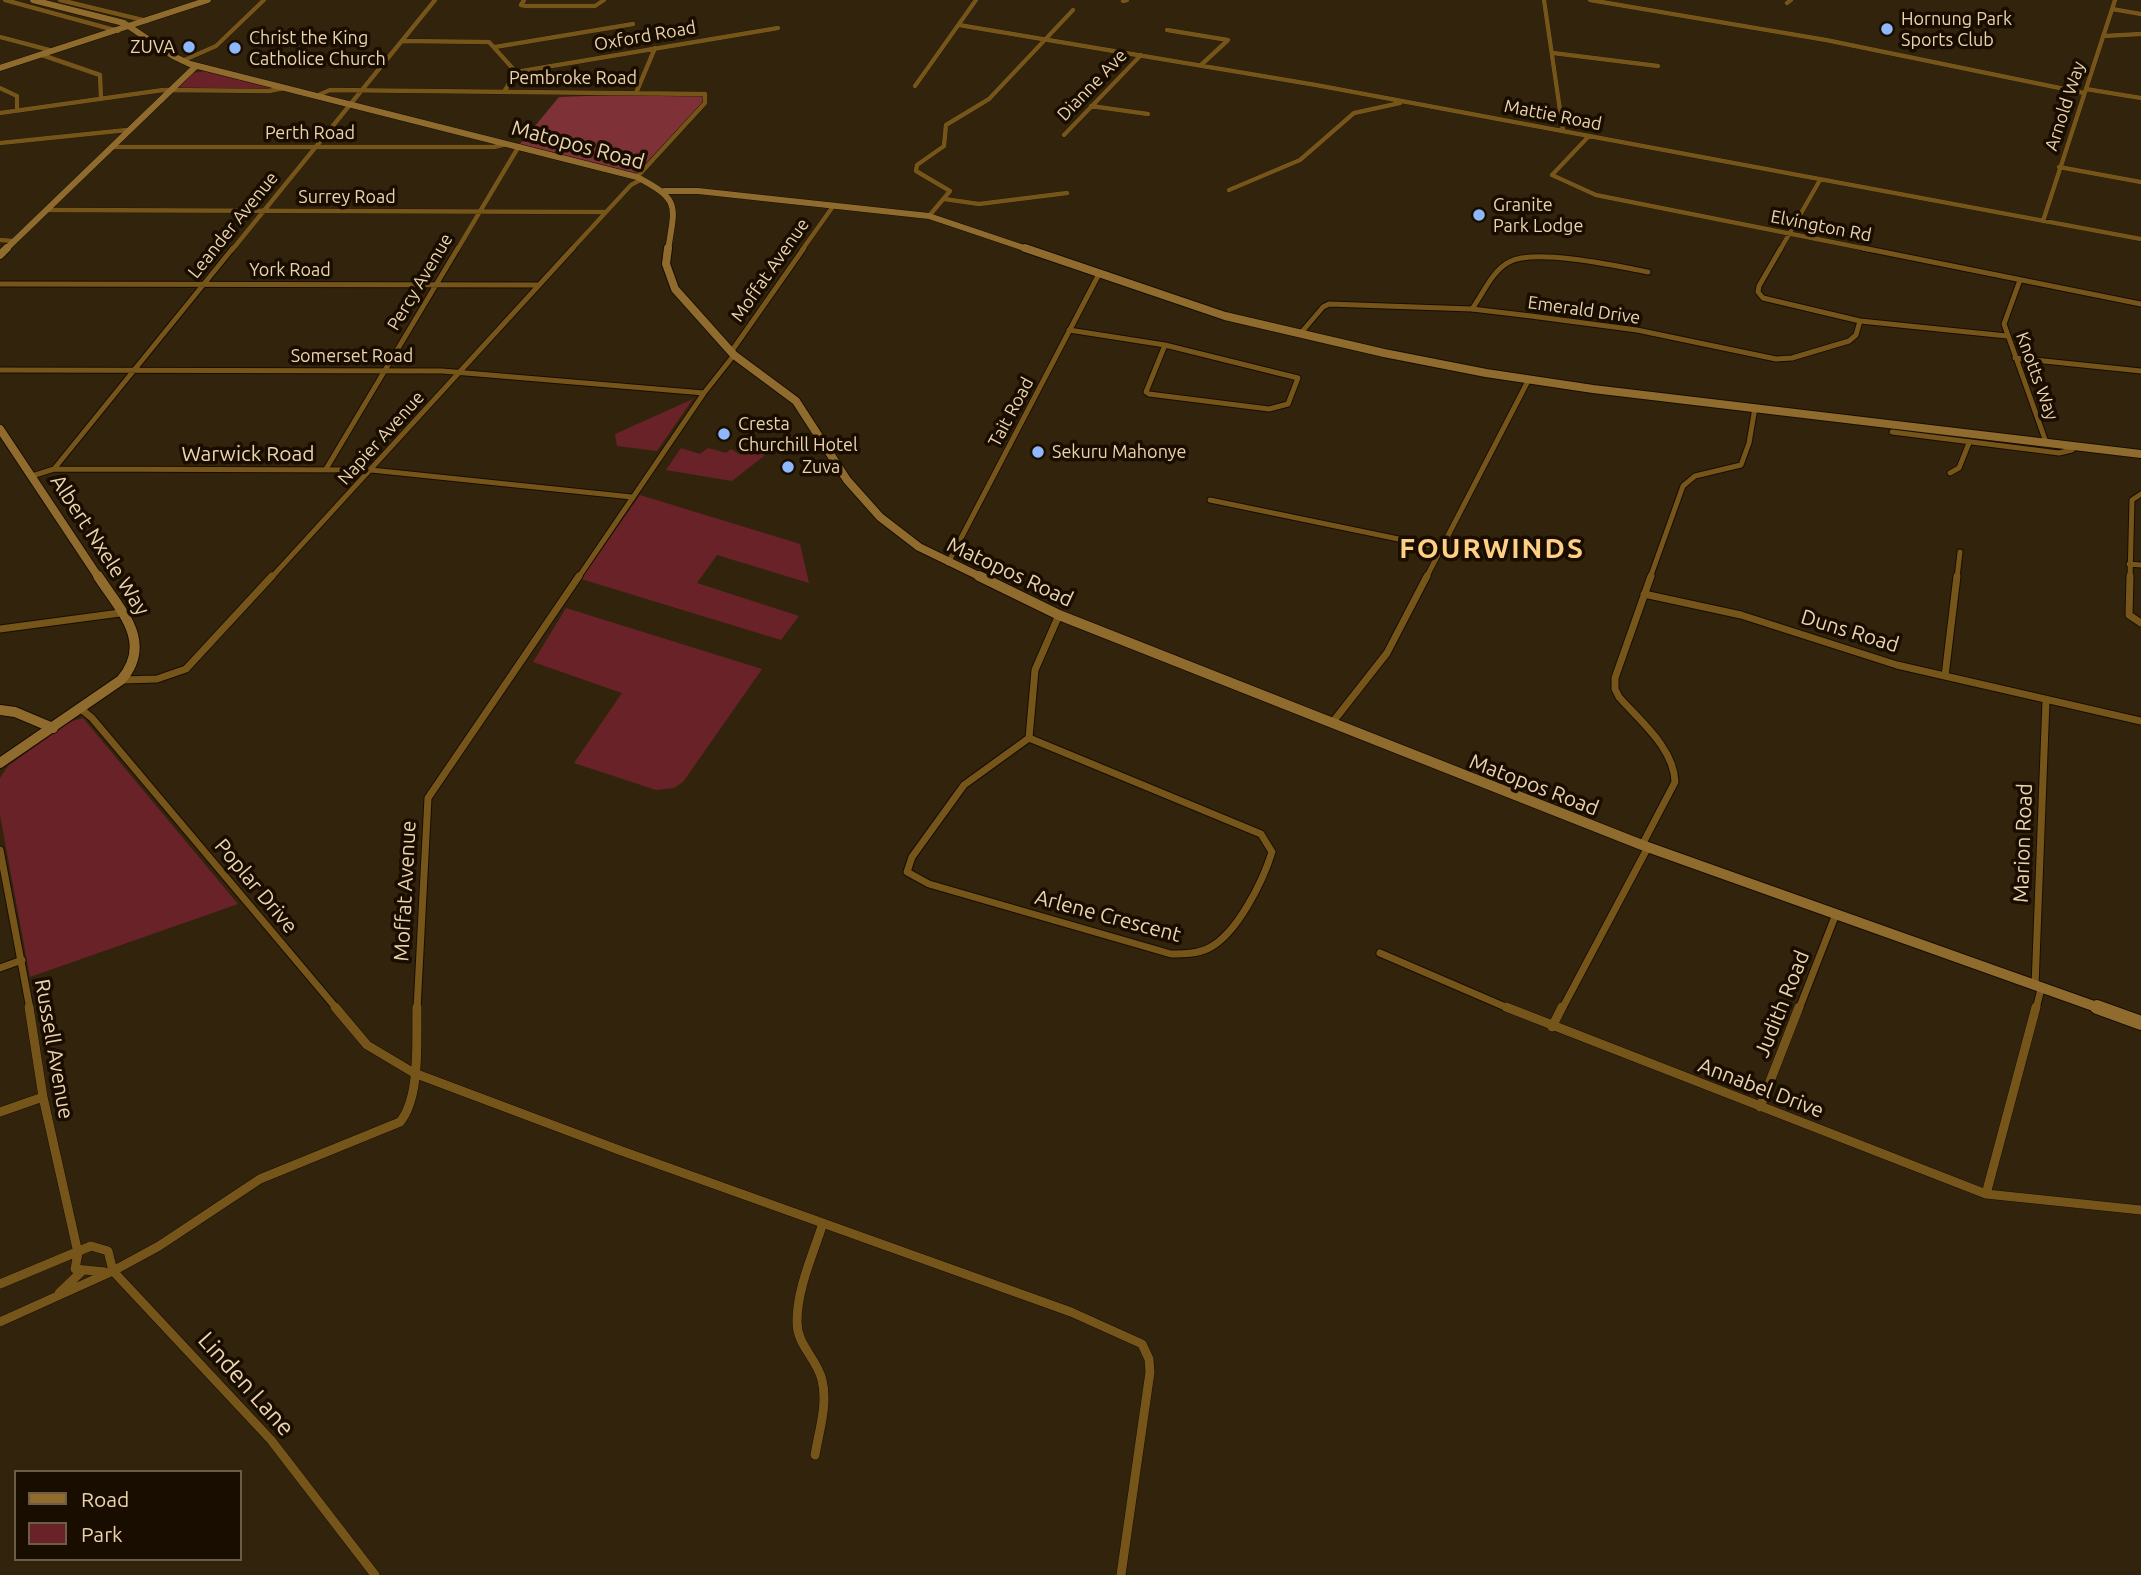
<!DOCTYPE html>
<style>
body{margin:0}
#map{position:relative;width:2141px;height:1575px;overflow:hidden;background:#32240c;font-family:Ubuntu,sans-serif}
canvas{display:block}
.legend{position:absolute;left:14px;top:1470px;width:228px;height:91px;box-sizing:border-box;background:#190d00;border:2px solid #6d5c46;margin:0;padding:9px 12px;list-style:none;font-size:21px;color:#ead3af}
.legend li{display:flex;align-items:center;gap:14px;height:35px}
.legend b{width:35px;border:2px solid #6d5c46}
</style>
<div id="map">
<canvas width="2141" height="1575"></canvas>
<ul class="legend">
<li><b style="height:9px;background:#8f6b2d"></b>Road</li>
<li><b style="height:19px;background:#692228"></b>Park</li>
</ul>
</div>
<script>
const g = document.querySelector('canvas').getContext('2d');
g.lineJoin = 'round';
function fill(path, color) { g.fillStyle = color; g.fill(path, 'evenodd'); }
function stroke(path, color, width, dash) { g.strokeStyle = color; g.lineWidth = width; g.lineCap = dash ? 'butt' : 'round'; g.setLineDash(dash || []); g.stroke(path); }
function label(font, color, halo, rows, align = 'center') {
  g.font = font + ' Ubuntu,sans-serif'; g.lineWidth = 7; g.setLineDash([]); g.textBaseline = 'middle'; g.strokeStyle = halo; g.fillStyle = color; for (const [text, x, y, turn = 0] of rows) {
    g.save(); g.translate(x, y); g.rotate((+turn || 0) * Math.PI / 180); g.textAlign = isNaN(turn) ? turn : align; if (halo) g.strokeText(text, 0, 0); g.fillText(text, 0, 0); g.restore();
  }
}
fill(new Path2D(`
 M205 71 275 89H177L193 73Z
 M693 399 657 451 617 446 615 434Z
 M765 444 774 448 732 481 666 470 681 448 700 454 708 448 726 453 731 449 741 455 749 449 755 450Z
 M640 495 800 544 809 583 717 555 697 583 799 616 781 640 581 579Z
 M566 608 762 669 683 782 674 788 656 790 574 763 622 693 533 662Z
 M83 718 238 904 30 977 0 815V778L8 766 69 722Z`), '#692228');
fill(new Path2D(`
 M640 94 704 96 702 103 636 174 520 144 559 97Z`), '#7e3137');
const streetFar3 = new Path2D(`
 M5 0 118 31
 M60 0 147 21
 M524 0 521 5 526 6H595L604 0
 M1544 0 1563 131
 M1590 0 1826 40 2084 93
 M1123 1 1127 0
 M1787 3 1791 0
 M2112 9 2141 14
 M959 25 1316 85 2141 239
 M1167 30 1228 40 1201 65
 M2103 36 2141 34
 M0 37 53 51
 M402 41 489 42 516 72 504 92
 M495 47 633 24
 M1553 53 1658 66
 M42 55 100 75 101 99
 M182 61 216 46 264 0
 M516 72 778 28
 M915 86 976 0
 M0 88 17 96V110
 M2086 89 2141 98
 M636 93 655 48
 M316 96 330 90 705 94V103L637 177
 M1091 106 1148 114
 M0 113 163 90 269 91 284 88
 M1064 135 1141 55
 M1589 136 1552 175 1596 195 1872 250
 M0 143 127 130
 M111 147H494L507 144
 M2059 167 2141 182
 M1229 190 1300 160 1354 113 1400 103
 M944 199 979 204 1067 193
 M46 210 606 212
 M929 216 950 191 916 171 917 165 944 146 946 125 989 99 1073 10
 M2043 221 2115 0
 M0 240 14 241
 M232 250 435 0
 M457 250 519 146
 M571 250 631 185 642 179
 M802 250 834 205
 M1780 250 1820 180`);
const streetFar2 = new Path2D(`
 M1781 248 1759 286 1758 292 1763 298 1860 321 2007 336
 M1863 248 2141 304
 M2020 280 2004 324 2046 442
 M0 284 537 285
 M1472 309C1483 294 1492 271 1509 262 1535 248 1618 266 1648 272
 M1069 330 1165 345
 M1300 334 1323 307 1329 304 1472 309 1531 316 1637 330 1776 359 1792 358 1849 341 1856 335 1860 321
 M1165 345 1298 378 1288 404 1269 409 1149 394 1146 392Z
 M731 352 804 248
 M2015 358 2141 371
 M0 370 442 371 704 393
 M1892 432 2059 453 2072 450 2075 446
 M54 469 233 248
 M326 469 458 248
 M1950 473 1959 468 1969 443
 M32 476 54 469 371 470 632 497
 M1210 500 1442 548
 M948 563 1099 274
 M2129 564 2141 565
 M271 578 573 248
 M578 578 704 393 734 355
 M1426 578 1528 381
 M1650 578 1683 486 1695 476 1741 465 1749 443 1755 408
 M1957 578 1960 552
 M2130 578 2132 500 2141 494`);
const streetFar1 = new Path2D(`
 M2130 576 2129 615 2141 623
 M1644 594 1741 615 1897 665 2141 721
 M0 629 120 613
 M1945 676 1957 576
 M121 680 157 679 186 669 272 576
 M81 709 92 718 337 1009
 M1332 723 1387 653 1427 576
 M1029 738 1261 834 1272 852C1263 881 1237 934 1209 948 1197 954 1184 954 1171 954L929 884 907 872 912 857 964 785Z
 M1029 738 1035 670 1059 615
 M1642 845 1675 782C1674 748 1640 721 1619 697L1615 689V678L1651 576
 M0 850 30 1009
 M1380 953 1510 1009
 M0 968 22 960
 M2035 986 2046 701
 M417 1009 428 798 579 576
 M1562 1009 1648 847
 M1799 1009 1836 914
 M2036 1009 2041 989`);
const street = new Path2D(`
 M29 1007 43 1097 78 1253 75 1269 105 1272
 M335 1007 367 1045 414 1073 619 1150 1071 1312 1142 1344 1149 1359 1150 1372 1121 1575
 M1506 1007 1986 1194 2141 1210
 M1552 1027 1562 1007
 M1760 1107 1799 1007
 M0 1112 43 1097
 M1986 1194 2036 1007
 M0 1284 91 1246 108 1251 113 1271 271 1440 375 1575
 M59 1293 81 1272
 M0 1322 113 1271 159 1246 260 1179 400 1122C421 1097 416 1039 417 1007
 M815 1455C819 1431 828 1404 822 1380 817 1358 797 1346 797 1322 797 1288 813 1255 823 1223`);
const secondaryFar3 = new Path2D(`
 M33 0 124 23 173 56 190 64 637 177C681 200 675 205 668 250
 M0 68 208 0
 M664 191H698L929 216 1030 250
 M5 250 196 66`);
const secondaryFar2 = new Path2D(`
 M668 248 666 264 675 289 734 355 796 401 847 480 880 517 919 547 983 578
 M1025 248 1225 316 1384 353 1486 373 1593 389 2141 454
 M0 255 7 248
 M0 429 99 578`);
const secondaryFar1 = new Path2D(`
 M979 576 1059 615 1642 845 2102 1009
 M0 710 15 712 53 728
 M0 763 121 680C154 642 120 610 98 576`);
const secondary = new Path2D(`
 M2097 1007 2141 1023`);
stroke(streetFar3, '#190d00', 5);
stroke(streetFar2, '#190d00', 7);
stroke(streetFar1, '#190d00', 9);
stroke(street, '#190d00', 10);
stroke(secondaryFar3, '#190d00', 7);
stroke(secondaryFar2, '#190d00', 10);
stroke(secondaryFar1, '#190d00', 12);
stroke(secondary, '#190d00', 16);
stroke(streetFar3, '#76551a', 4.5);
stroke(streetFar2, '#76551a', 5);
stroke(streetFar1, '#76551a', 7);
stroke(street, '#76551a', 9);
stroke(secondaryFar3, '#8f6b2d', 6);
stroke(secondaryFar2, '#8f6b2d', 8);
stroke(secondaryFar1, '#8f6b2d', 10);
stroke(secondary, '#8f6b2d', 14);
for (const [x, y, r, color] of [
 [1887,29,7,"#8db9fc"],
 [189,47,7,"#8db9fc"],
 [235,48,7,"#8db9fc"],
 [1479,215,7,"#8db9fc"],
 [724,434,7,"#8db9fc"],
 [1038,452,7,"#8db9fc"],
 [788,467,7,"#8db9fc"]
]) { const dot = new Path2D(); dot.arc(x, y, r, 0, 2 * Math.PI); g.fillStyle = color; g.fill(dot); stroke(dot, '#190d00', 2.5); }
label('18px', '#ead3af', '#190d00', [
 ["Hornung Park",1901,19],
 ["Sports Club",1901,40],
 ["Christ the King",249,38],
 ["Catholice Church",249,59],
 ["ZUVA",175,47,"right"],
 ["Granite",1493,205],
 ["Park Lodge",1493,226],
 ["Cresta",738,424],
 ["Churchill Hotel",738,445],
 ["Sekuru Mahonye",1052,452],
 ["Zuva",802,467]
], 'left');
label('18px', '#ead3af', '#190d00', [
 ["Oxford Road",645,36,-10],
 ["Pembroke Road",573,78],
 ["Dianne Ave",1092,85,-46],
 ["Arnold Way",2065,106,-72],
 ["Mattie Road",1553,115,11],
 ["Perth Road",310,133],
 ["Surrey Road",347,197],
 ["Leander Avenue",233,225,-51],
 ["Elvington Rd",1821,226,11],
 ["York Road",290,270],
 ["Moffat Avenue",770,270,-55],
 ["Percy Avenue",420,282,-59],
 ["Emerald Drive",1584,310,8],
 ["Somerset Road",352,356],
 ["Knotts Way",2037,376,70],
 ["Tait Road",1011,412,-62],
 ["Napier Avenue",381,438,-48]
]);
label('21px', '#ead3af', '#190d00', [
 ["Matopos Road",578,145,15],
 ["Warwick Road",248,454],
 ["Albert Nxele Way",100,545,57],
 ["Matopos Road",1010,572,25],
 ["Duns Road",1850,631,17],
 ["Matopos Road",1534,785,21],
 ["Marion Road",2023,843,-88],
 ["Poplar Drive",256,886,50],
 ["Moffat Avenue",405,891,-87],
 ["Arlene Crescent",1108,916,15],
 ["Judith Road",1782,1004,-68],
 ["Russell Avenue",54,1049,80],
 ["Annabel Drive",1761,1088,21]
]);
label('24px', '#ead3af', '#190d00', [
 ["Linden Lane",246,1384,48]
]);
g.letterSpacing = '2px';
label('bold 28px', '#fecf84', '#190d00', [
 ["FOURWINDS",1492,549]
]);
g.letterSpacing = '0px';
</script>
